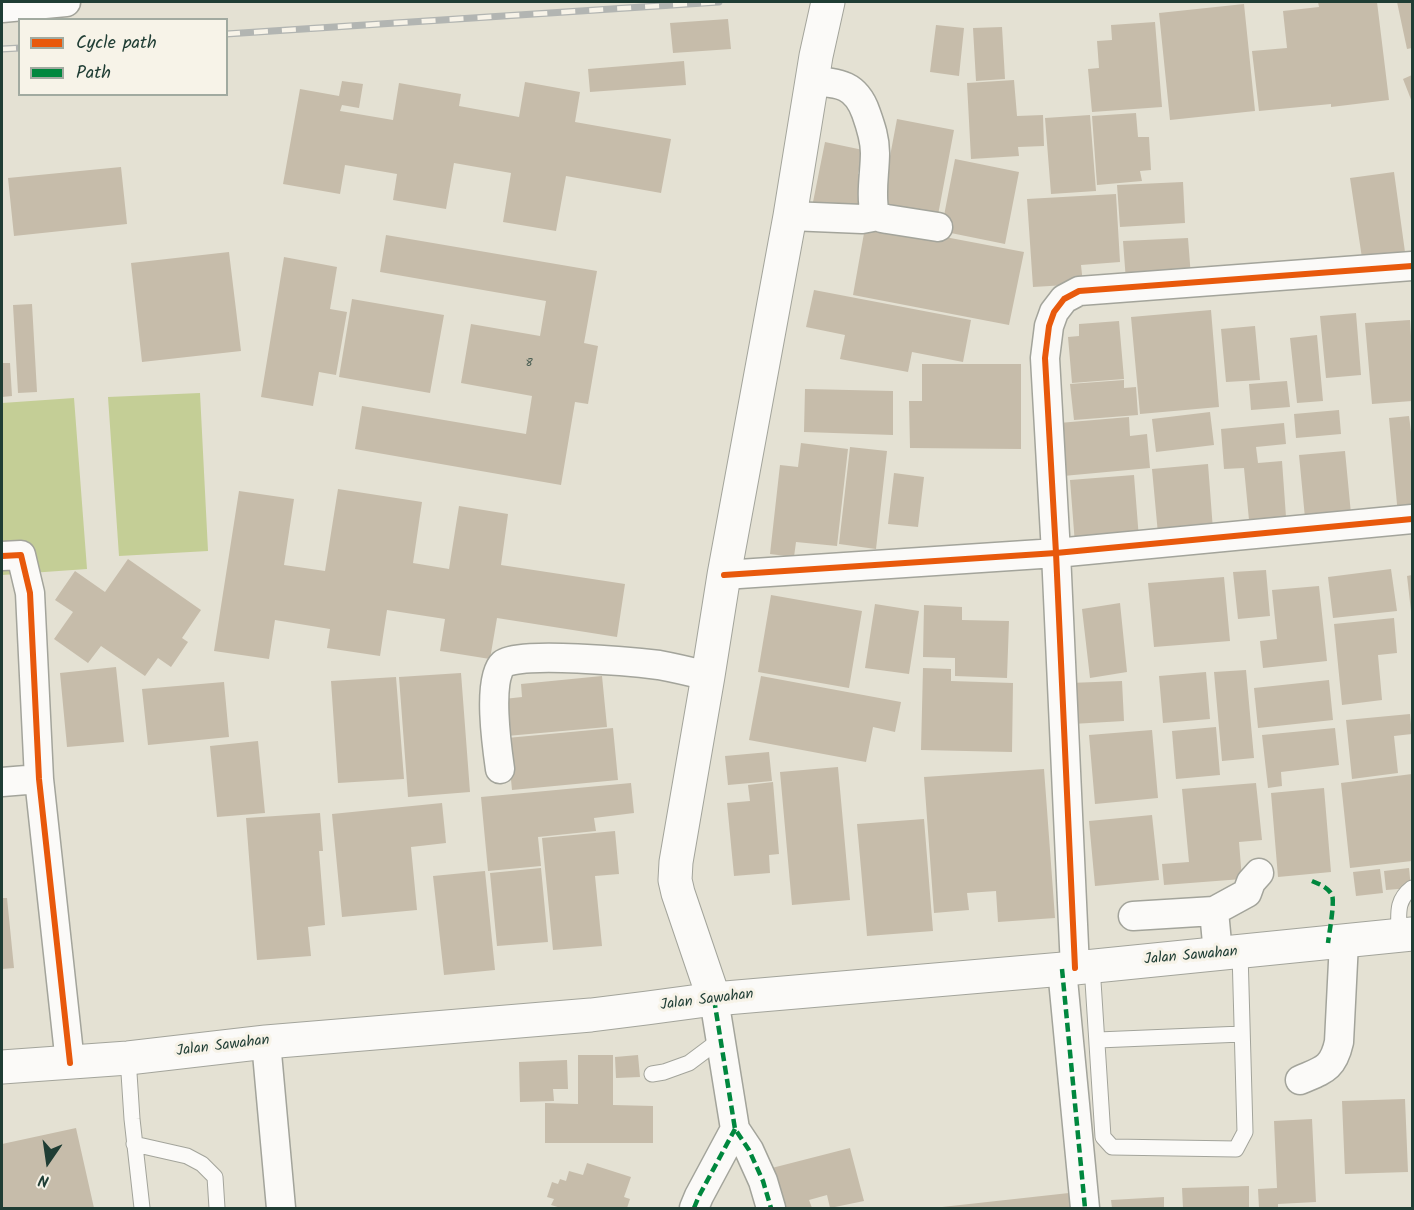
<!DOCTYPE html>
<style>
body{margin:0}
#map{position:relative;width:1414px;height:1210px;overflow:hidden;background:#e4e1d3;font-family:Kalam,sans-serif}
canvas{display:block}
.frame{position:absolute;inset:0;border:3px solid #1f3d34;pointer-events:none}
.legend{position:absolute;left:18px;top:18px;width:210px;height:78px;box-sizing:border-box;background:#f7f3e8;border:2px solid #a1aaa0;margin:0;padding:8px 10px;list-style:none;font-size:18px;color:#1f3d34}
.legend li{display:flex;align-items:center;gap:12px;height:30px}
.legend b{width:30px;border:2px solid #a1aaa0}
.north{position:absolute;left:18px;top:1132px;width:60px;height:60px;-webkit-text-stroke:4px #f7f3e8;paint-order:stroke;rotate:193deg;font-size:16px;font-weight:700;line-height:24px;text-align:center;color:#1f3d34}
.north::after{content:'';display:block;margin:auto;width:21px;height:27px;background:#1f3d34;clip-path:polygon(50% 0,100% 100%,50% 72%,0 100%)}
</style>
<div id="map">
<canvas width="1414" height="1210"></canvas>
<div class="frame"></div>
<ul class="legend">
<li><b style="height:8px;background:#e8590c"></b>Cycle path</li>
<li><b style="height:8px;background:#00873e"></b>Path</li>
</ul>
<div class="north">N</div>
</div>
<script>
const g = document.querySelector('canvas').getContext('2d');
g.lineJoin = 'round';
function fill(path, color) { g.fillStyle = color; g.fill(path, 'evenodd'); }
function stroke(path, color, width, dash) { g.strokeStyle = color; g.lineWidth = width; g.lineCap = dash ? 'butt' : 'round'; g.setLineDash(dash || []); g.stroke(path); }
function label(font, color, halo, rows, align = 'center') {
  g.font = font + ' Kalam,sans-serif'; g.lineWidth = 6; g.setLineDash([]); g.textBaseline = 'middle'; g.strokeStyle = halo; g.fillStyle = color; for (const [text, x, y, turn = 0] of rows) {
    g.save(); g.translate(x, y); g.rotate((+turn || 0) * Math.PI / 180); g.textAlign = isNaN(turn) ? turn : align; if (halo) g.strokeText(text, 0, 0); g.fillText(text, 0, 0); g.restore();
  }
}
fill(new Path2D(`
 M200 393 208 551 119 556 108 397Z
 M74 398 87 569 2 575V403Z`), '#c4ce96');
fill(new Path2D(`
 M1318 2H1377L1389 100 1331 107V104L1259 111 1252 51 1287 48 1283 11 1319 7Z
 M1397 2H1412V48L1407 49Z
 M1244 4 1255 111 1170 120 1159 13Z
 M728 19 731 49 673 53 670 23Z
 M1155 22 1162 107 1092 112 1088 69 1099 68 1097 41 1112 40 1111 25Z
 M936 25 964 28 959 76 930 72Z
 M1002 27 1005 79 976 81 973 28Z
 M684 61 686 85 590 92 588 69Z
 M1412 75V102L1403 79Z
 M1014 80 1017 116 1043 115 1044 146 1018 147 1019 156 971 159 967 83Z
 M342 81 363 84 359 108 342 105 340 111 393 120 399 83 461 94 459 106 519 117 525 82 580 92 575 122 671 139 661 193 566 176 556 231 503 222 511 173 454 163 446 209 393 200 397 174 345 165 340 194 283 184 300 89 339 96Z
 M1136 113 1138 137H1149L1151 170 1140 171 1142 181 1097 185 1092 116Z
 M1090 115 1096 191 1051 194 1045 118Z
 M897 119 954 130 938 215 881 204Z
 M825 142 863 150 858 174 867 176 860 216 812 207Z
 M955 159 1019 172 1005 244 941 231Z
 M121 167 127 224 14 236 8 178Z
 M1394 172 1405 252 1362 258 1350 178Z
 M1183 182 1185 223 1120 227 1117 185Z
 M1116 194 1120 262 1081 265 1083 284 1033 287 1027 199Z
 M866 222 1024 252 1009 325 853 295Z
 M386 235 597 271 584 343 598 346 588 404 575 402 561 485 355 449 362 406 526 434 532 396 461 383 471 324 540 336 546 301 380 272Z
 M1188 238 1191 277 1126 281 1123 241Z
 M229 252 241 351 142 362 131 263Z
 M284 257 337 267 330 309 347 312 336 375 319 372 313 406 261 397Z
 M814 290 971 320 963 362 912 352 908 372 840 359 845 335 806 327Z
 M352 299 444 315 430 393 339 377Z
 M32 304 37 392 18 393 13 305Z
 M1211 310 1219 407 1140 414 1131 317Z
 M1356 313 1361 375 1326 378 1320 316Z
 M1410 320 1412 352V401L1372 404 1365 323Z
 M1119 321 1124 379 1072 383 1068 337 1079 336V324Z
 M1255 326 1260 380 1226 382 1221 329Z
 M1317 335 1323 401 1297 403 1290 338Z
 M2 363H10L12 396 2 397Z
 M922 364H1021V449L910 448 909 401H922Z
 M1124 380V388L1136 387 1138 415 1074 420 1070 384Z
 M1287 381 1290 407 1251 410 1249 384Z
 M805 389 893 391V435L804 432Z
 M1339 410 1341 434 1296 438 1294 414Z
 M1210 412 1214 445 1156 452 1152 419Z
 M1409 416 1412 440V514L1398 515 1389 418Z
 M1129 417 1130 436 1147 434 1150 468 1063 476 1059 423Z
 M1284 423 1286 444 1256 447 1258 463 1282 461 1286 517 1249 520 1244 468 1224 469 1221 429Z
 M801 443 848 449 837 546 796 542 794 557 770 554 780 465 798 467Z
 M850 447 887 451 876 549 839 544Z
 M1345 451 1351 514 1305 518 1299 455Z
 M1208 464 1213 530 1158 534 1152 469Z
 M894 473 924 477 918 527 888 524Z
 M1134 475 1139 539 1075 544 1070 480Z
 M338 489 422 502 413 563 449 569 459 506 508 514 501 565 625 584 617 637 497 618 490 659 440 651 445 619 387 610 380 656 327 648 330 629 275 620 269 659 214 651 239 491 294 499 284 565 325 571Z
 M128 559 201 610 182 638 188 642 171 667 158 658 145 676 101 646 88 663 54 639 73 612 55 600 75 571 105 592Z
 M1391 569 1397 611 1333 618 1328 577Z
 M1266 570 1270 616 1238 619 1233 572Z
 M1412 575V611H1411L1407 576Z
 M1224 577 1230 641 1154 647 1148 583Z
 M1319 586 1327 661 1263 668 1260 641 1277 639 1272 590Z
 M771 595 862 611 849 688 758 672Z
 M1120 603 1127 672 1090 678 1082 609Z
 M875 604 919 611 909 674 865 668Z
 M924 605 962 607V620L1009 621 1007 678 955 676V658L923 657Z
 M1394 618 1397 653 1378 655 1382 700 1342 705 1334 624Z
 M116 667 124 742 67 747 60 673Z
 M923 668 951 669V681L1013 683 1012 752 921 750Z
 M1246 670 1254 758 1222 761 1214 672Z
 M1206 672 1210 719 1163 723 1159 676Z
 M461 673 470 792 408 797 399 677Z
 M602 676 607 727 507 736 504 699 522 697 521 684Z
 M761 676 901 702 895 732 873 727 866 762 749 740Z
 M396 677 404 779 338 783 331 681Z
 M1329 680 1333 720 1258 728 1254 688Z
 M1122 681 1124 721 1072 724 1069 683Z
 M224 682 229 737 148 745 142 689Z
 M1410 714 1412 734 1394 736 1398 773 1352 779 1346 720Z
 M1216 727 1220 775 1176 779 1172 731Z
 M613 728 618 780 512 790 507 738Z
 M1335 728 1339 765 1281 772 1282 786 1268 788 1262 735Z
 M1152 730 1158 798 1095 804 1089 735Z
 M258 741 265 813 217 817 210 746Z
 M769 752 772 781 728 785 725 756Z
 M838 767 850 900 792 905 780 772Z
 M1044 769 1055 918 998 922 996 891 967 893 969 910 934 913 924 777Z
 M1412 774V861L1350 868 1341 783Z
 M773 782 779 854 769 855 770 873 734 876 727 803 750 801 748 785Z
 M631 783 634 813 594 818 596 831 538 837 541 866 488 871 481 797Z
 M1256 783 1262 840 1239 842 1242 879 1164 885 1162 864 1189 862 1182 789Z
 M1324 788 1331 872 1278 877 1271 793Z
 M442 803 446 843 411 847 417 910 342 917 332 814Z
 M320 813 323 851H319L325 925 308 927 311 956 257 960 246 818Z
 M1152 815 1159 880 1095 886 1089 821Z
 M924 819 933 931 867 936 857 824Z
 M615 831 619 874 595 876 602 946 553 950 542 838Z
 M541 868 548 942 497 946 490 873Z
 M1409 868 1411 888 1386 890 1384 871Z
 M1380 869 1383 893 1356 896 1353 872Z
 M485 871 495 970 444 975 433 876Z
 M2 898H7L14 968 2 969Z
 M578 1055H613V1105L653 1106V1143H545V1103L578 1104Z
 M638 1055 640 1077 616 1078 615 1057Z
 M567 1060 568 1089H553L554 1101 520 1102 519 1062Z
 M1405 1099 1408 1172 1345 1174 1342 1101Z
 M1312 1119 1316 1202 1278 1204V1208H1259L1258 1189 1277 1188 1274 1121Z
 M76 1128 94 1208H2V1144Z
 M850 1148 864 1201 830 1208 827 1195 809 1200 812 1208H778L768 1169Z
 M587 1163 631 1177 624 1197 630 1199 627 1208H561L551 1205 554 1199 547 1197 552 1182 558 1184 560 1179 566 1181 569 1171 583 1175Z
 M1249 1186V1208H1183L1182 1188Z
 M1078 1192 1080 1208H942V1207Z
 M1164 1197V1208H1112L1111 1200Z`), '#c6bcaa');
const lane = new Path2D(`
 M1399 935C1399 915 1395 901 1412 888
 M1092 966 1103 1137 1112 1147 1236 1149 1245 1132 1240 952
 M1098 1040 1242 1034
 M128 1058 132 1119 142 1208
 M652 1074 664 1072 689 1063 721 1039
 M134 1144 187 1156 202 1164 215 1177 217 1208`);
const street = new Path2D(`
 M2 8 66 2
 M812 81C839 83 856 84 866 113 871 127 875 139 875 153 875 173 870 195 875 214L882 218 887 219 938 227
 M790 216 862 219 878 216
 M2 556 21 555 30 593 39 779 70 1063
 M724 575 1056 553 1412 519
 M500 769C497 748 487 678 503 664 518 651 635 662 659 665 675 668 692 672 708 676
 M2 782 39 779
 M1133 916 1214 911
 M1218 954 1214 911 1247 893 1251 882 1259 873
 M1075 968 1056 553 1045 358 1049 326 1054 312 1064 299 1079 291 1412 266
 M1062 969 1085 1208
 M714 999 735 1129 749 1150 763 1181 771 1208
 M266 1042 281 1208
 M1300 1080C1323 1070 1333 1069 1339 1042L1344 942
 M694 1208 699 1196 735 1129`);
const secondary = new Path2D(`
 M714 999 678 893 675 880 676 862 708 676 724 575 790 216 816 56 828 2`);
const primary = new Path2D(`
 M2 1067 128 1058 266 1042 591 1015 647 1008 714 999 1075 968 1412 934`);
stroke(lane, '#a3a49b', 17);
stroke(street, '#a3a49b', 31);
stroke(secondary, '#a3a49b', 35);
stroke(primary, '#a3a49b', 35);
stroke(lane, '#fbfaf8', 15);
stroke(street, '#fbfaf8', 28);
stroke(secondary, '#fbfaf8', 33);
stroke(primary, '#fbfaf8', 33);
const rail = new Path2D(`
 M226 34 719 2
 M2 49 20 48`);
stroke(rail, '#b2b5b2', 7);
stroke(rail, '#f7f3e8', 4.5, [14]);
stroke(new Path2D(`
 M1312 881C1319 884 1328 887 1332 895 1335 902 1329 934 1328 943
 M1062 969 1085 1208
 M714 999 735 1129 749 1150 763 1181 771 1208
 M694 1208 699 1196 735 1129`), '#00873e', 4.5, [9, 4.5]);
stroke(new Path2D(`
 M2 556 21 555 30 593 39 779 70 1063
 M724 575 1056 553 1412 519
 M1075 968 1056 553 1045 358 1049 326 1054 312 1064 299 1079 291 1412 266`), '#e8590c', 6);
label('12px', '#495d52', null, [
 ["8",529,364]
]);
label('15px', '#1f3d34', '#f7f3e8', [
 ["Jalan Sawahan",1191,957,-5],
 ["Jalan Sawahan",707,1001,-7],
 ["Jalan Sawahan",223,1047,-7]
]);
</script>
